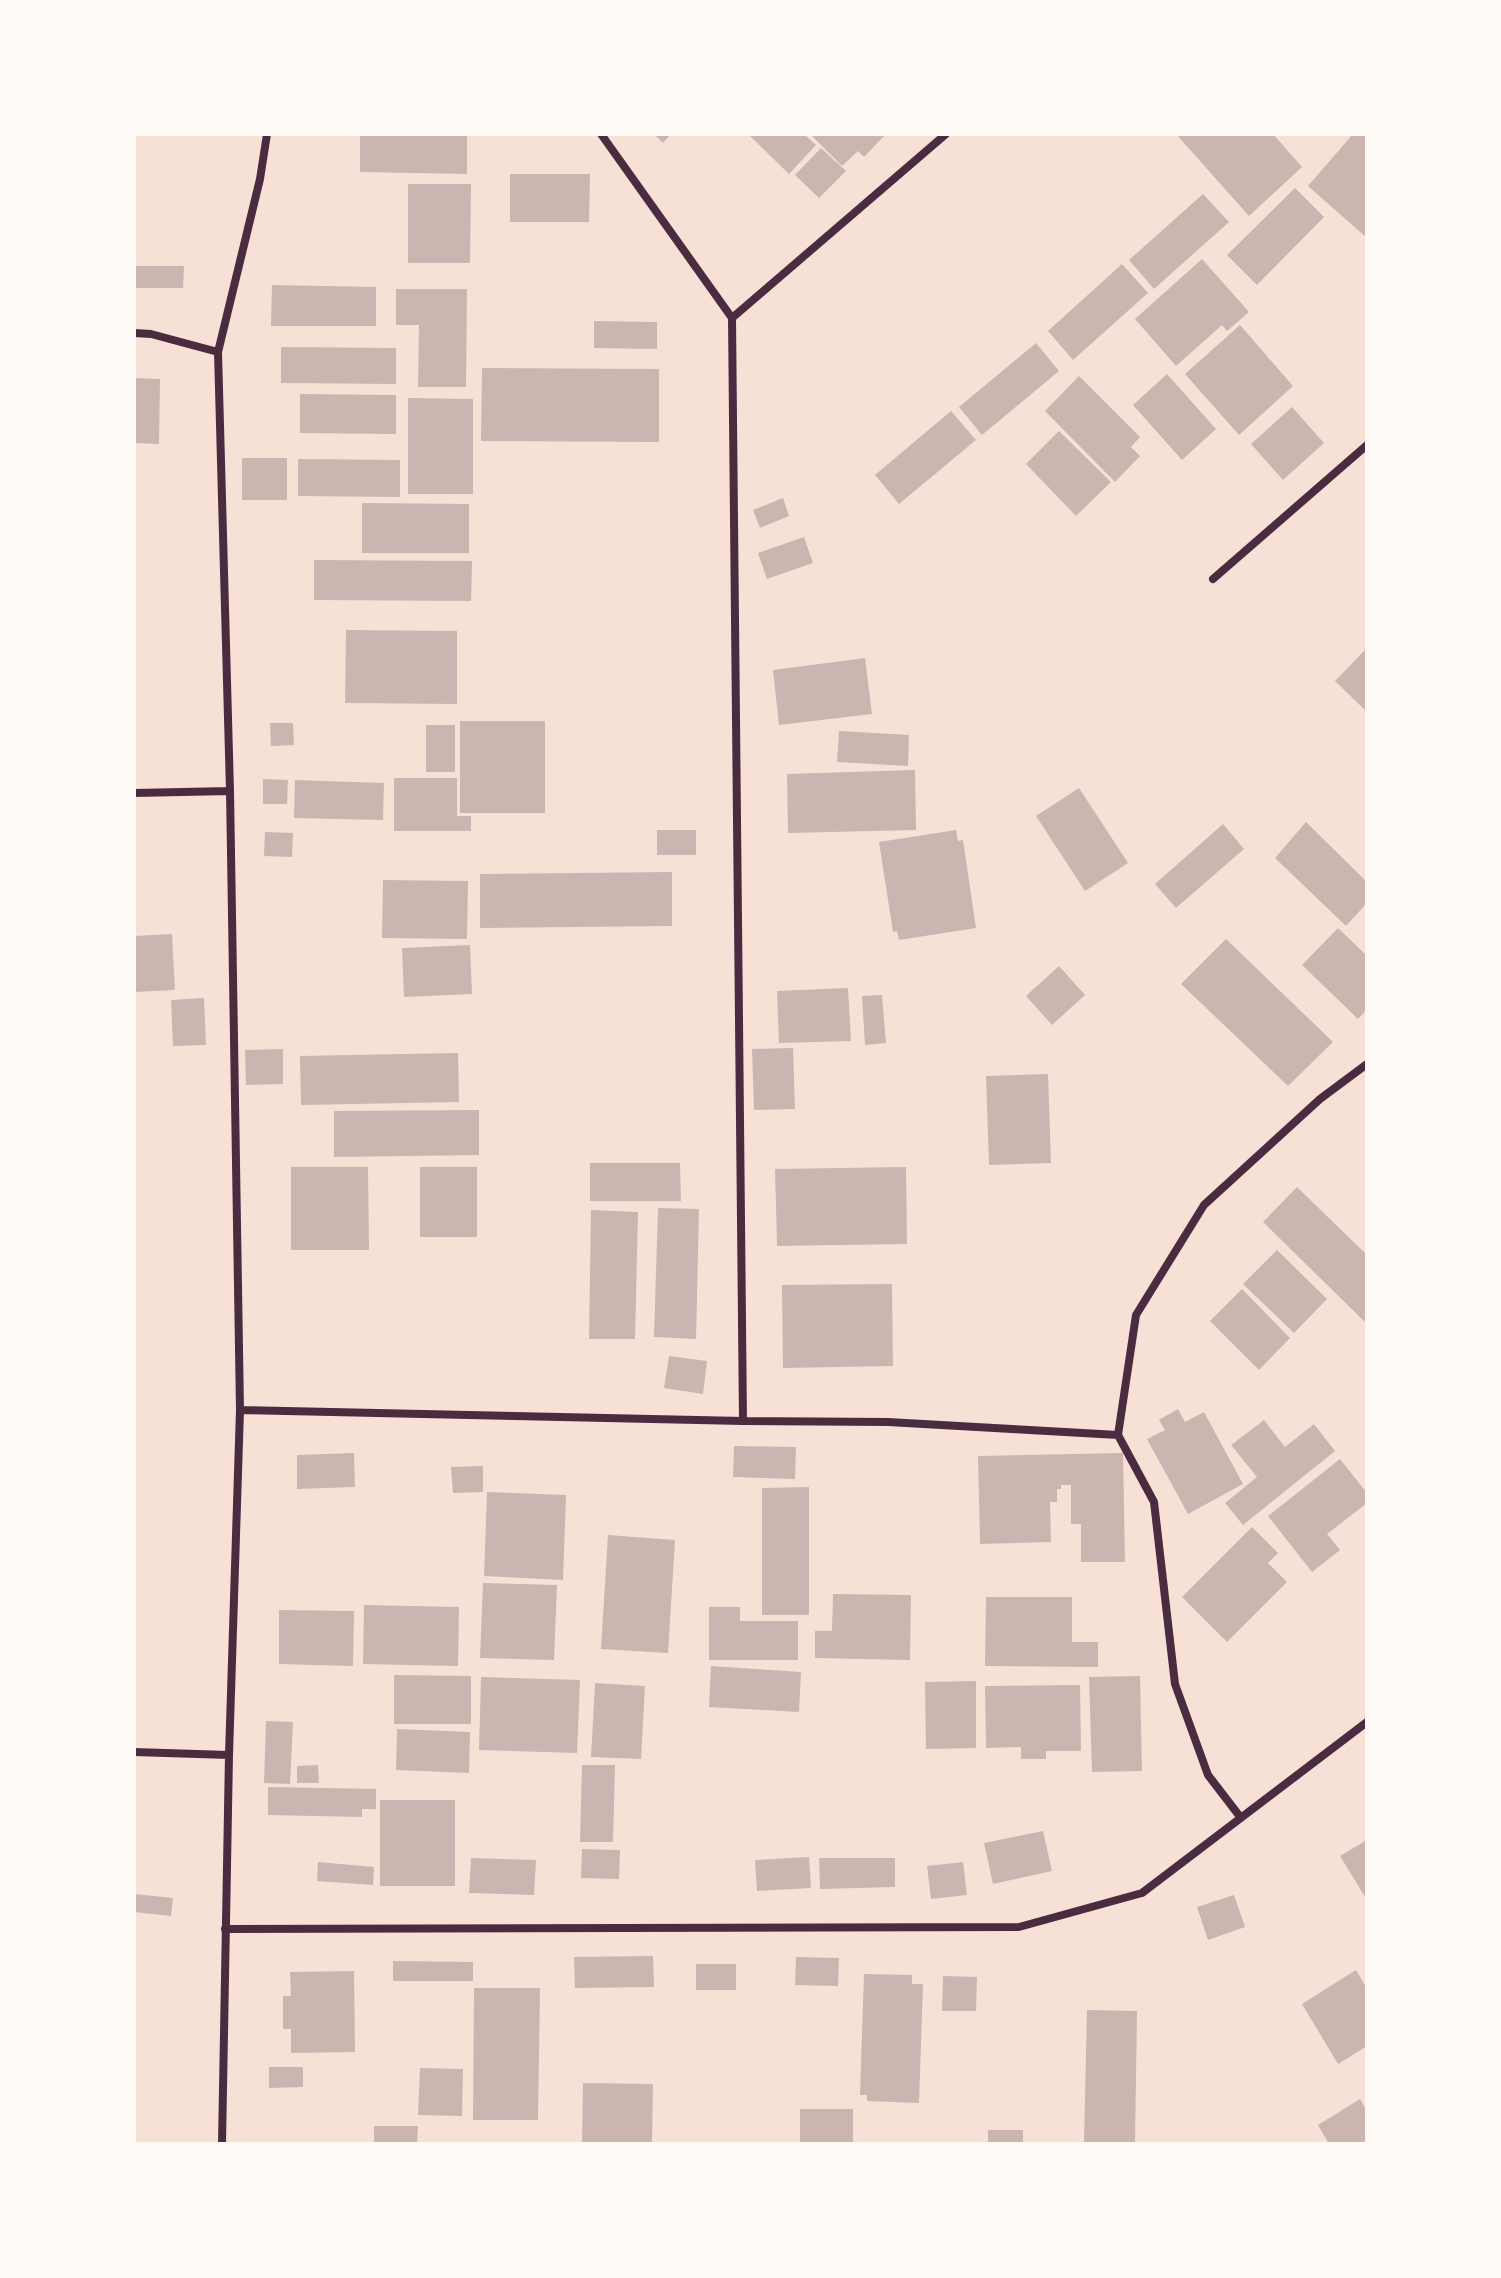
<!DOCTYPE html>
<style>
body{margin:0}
#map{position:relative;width:1501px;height:2278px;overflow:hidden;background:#f7e1d7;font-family:Rubik,sans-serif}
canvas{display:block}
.frame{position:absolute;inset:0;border:136px solid #fffaf5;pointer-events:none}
</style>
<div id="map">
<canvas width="1501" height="2278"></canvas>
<div class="frame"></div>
</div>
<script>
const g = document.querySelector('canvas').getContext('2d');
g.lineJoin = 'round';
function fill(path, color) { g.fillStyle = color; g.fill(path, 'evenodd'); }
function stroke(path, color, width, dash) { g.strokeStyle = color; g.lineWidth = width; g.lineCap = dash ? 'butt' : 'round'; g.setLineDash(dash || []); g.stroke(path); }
fill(new Path2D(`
 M360 134H467V174L360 172Z
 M654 134H671L663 143Z
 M748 134H804L816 145 789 174Z
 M810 134H886L864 157 858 151 842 166Z
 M1176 134H1273L1302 167 1249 216Z
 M1353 134H1362L1367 138V238L1308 186Z
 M821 148 846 171 819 198 795 175Z
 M510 174H590L589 222H510Z
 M408 184H471L470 263H408Z
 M1295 188 1324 217 1257 285 1227 255Z
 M1203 194 1229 222 1154 289 1129 260Z
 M1202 259 1249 312 1227 331 1222 325 1176 366 1135 319Z
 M1122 264 1148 293 1073 360 1048 331Z
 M134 266H184L183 288H134Z
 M272 285 376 287V326H271Z
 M396 289H467L466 387H418L419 325H396Z
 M594 321 657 322V349L594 348Z
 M1240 325 1293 386 1239 435 1185 374Z
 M1036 343 1059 371 982 435 959 407Z
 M281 347 396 348V384L281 383Z
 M482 368 659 369V442L481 441Z
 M1167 374 1216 429 1182 460 1133 405Z
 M1079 376 1140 437 1131 447 1140 456 1115 482 1045 411Z
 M134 378 160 379 159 444 134 443Z
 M300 394 396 395V434L300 433Z
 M408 398 473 399V494H408Z
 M1292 407 1324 443 1283 480 1251 444Z
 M951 411 976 440 899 504 875 475Z
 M1059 431 1111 482 1076 516 1026 464Z
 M242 458H287V500H242Z
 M298 459 400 460V497L298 496Z
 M783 498 789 516 760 528 753 510Z
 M362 503 469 504V553H362Z
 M804 537 813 563 767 579 758 553Z
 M314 560 472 561 471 601 314 600Z
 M346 630 457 631V704L345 703Z
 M1367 648V712L1335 681Z
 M865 658 872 714 779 725 773 670Z
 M460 721H545V813H460Z
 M270 723H293L294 745 271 746Z
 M426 725H455V772H426Z
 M839 731 909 735 908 766 837 762Z
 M915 770 916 830 788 833 787 774Z
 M394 778H457V816H471V831H394Z
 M263 779 288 780 287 804H263Z
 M295 780 384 783 383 820 294 818Z
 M1079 788 1128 863 1085 891 1036 816Z
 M1306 822 1367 882V903L1346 926 1275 858Z
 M1223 824 1244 849 1176 908 1155 884Z
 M657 830H696V855H657Z
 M956 830 958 841 963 840 976 928 899 940 897 931 893 932 879 842Z
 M265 832 293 833 292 857 264 856Z
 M672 872V926L480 928V874Z
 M383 880 468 881 467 939 382 938Z
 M1338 928 1367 956V1009L1358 1019 1302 965Z
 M172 934 175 990 134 992V936Z
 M1226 939 1333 1042 1288 1086 1181 984Z
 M470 945 472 994 404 997 402 948Z
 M1059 966 1085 995 1052 1025 1026 996Z
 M848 988 851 1041 779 1043 777 991Z
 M882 995 886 1043 865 1045 862 996Z
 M204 998 206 1045 173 1046 171 1000Z
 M793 1048 795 1109 754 1110 752 1049Z
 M283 1049V1084L246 1085 245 1050Z
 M458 1053 459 1102 301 1105 300 1056Z
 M1048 1074 1051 1163 989 1165 986 1076Z
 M479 1110V1155L334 1157V1111Z
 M590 1163H680L681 1201H590Z
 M291 1167H368L369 1250H291Z
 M420 1167H477V1237H420Z
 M906 1167 907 1244 777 1246 775 1169Z
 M1297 1187 1367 1255V1324L1263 1222Z
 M658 1208 699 1209 696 1339 654 1337Z
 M591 1210 638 1212 635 1339H589Z
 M1277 1250 1327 1299 1294 1333 1243 1284Z
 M892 1284 893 1366 783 1368 782 1285Z
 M1242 1289 1290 1338 1259 1370 1210 1321Z
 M669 1356 707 1361 703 1394 664 1388Z
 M1178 1409 1185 1422 1204 1412 1243 1484 1188 1514 1147 1439 1165 1430 1159 1420Z
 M1264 1420 1285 1447 1314 1424 1335 1451 1243 1525 1225 1503 1257 1477 1231 1445Z
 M734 1446 796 1447 795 1479 733 1477Z
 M354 1453 355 1487 297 1489V1455Z
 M1123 1453 1125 1562H1081V1524H1071V1485H1061V1489H1057V1502H1050L1051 1542 980 1544 978 1456Z
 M1340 1459 1367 1493V1503L1327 1534 1340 1550 1312 1572 1268 1516Z
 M483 1466V1492L453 1493 451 1467Z
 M809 1487V1615H762V1488Z
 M487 1492 566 1495 563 1580 484 1576Z
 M1252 1527 1278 1553 1268 1563 1287 1582 1227 1642 1182 1597Z
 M608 1535 675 1540 668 1653 601 1649Z
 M483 1583 557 1585 554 1660 480 1658Z
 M833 1594 911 1595 910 1660 815 1658V1631H832Z
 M986 1597H1072V1642H1098V1667L985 1666Z
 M364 1605 459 1607 458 1666 363 1664Z
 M709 1607H740V1621H798V1660H709Z
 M279 1610 354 1611 353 1666 279 1664Z
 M711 1666 801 1672 799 1712 709 1707Z
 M394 1675 471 1676V1724H394Z
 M1140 1676 1142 1771 1092 1772 1089 1677Z
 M481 1677 580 1680 577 1753 479 1750Z
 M976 1681V1748L926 1749 925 1682Z
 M595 1683 645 1686 641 1759 591 1757Z
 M1080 1685 1081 1751H1046V1759H1021V1747L986 1748 985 1686Z
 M266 1721 293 1722 290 1784 264 1783Z
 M397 1729 470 1732 469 1773 396 1770Z
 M318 1765 319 1783H297V1766Z
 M582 1765H615L613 1842H580Z
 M268 1787 376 1789V1809H362V1817L268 1815Z
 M380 1800H455V1886H380Z
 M1043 1831 1052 1871 993 1884 984 1843Z
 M1367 1840V1900L1340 1856Z
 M582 1849 620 1850 619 1879 581 1878Z
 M809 1857 811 1888 757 1891 755 1860Z
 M471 1858 536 1860 534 1895 469 1893Z
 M819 1858H895V1887L820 1889Z
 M318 1862 374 1867 373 1885 317 1881Z
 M963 1862 967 1895 931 1899 927 1866Z
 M134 1894 173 1898 171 1916 134 1912Z
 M1234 1895 1245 1927 1208 1940 1197 1907Z
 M653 1956 654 1987 575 1988 574 1957Z
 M796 1957 839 1958 838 1986 795 1985Z
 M393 1961 473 1962V1981H393Z
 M696 1964H736V1990H696Z
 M1356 1970 1367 1989V2046L1338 2064 1302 2004Z
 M354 1971 355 2052 291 2053V2029H283V1996H291L290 1972Z
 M864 1974 912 1975V1984H923L919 2103 867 2101V2095H860Z
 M943 1976 977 1977 976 2011H942Z
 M474 1988H540L538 2120H473Z
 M1087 2010 1137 2011 1135 2144H1084Z
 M269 2067H303V2087L269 2088Z
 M420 2068 463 2069 462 2116 418 2115Z
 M583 2083 653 2084 652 2144H582Z
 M1360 2099 1367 2111V2144H1329L1318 2125Z
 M800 2109H853V2144H800Z
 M374 2126H418L417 2144H374Z
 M988 2130H1023V2144H988Z`), '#ccb4b1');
stroke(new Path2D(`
 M601 134 732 318 743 1421
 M732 318 946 134
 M134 333 151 334 218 352
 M1213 579 1367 445
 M134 793 230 791
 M240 1410 743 1421 888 1422 1118 1435
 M134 1752 229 1755
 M1241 1818 1208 1775 1175 1684 1154 1502 1118 1435 1136 1315 1204 1205 1320 1099 1367 1064
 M225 1929 1019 1927 1142 1893 1367 1722
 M222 2144 229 1755 240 1410 230 791 218 352 260 179 267 134`), '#4a2c40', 8);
</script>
